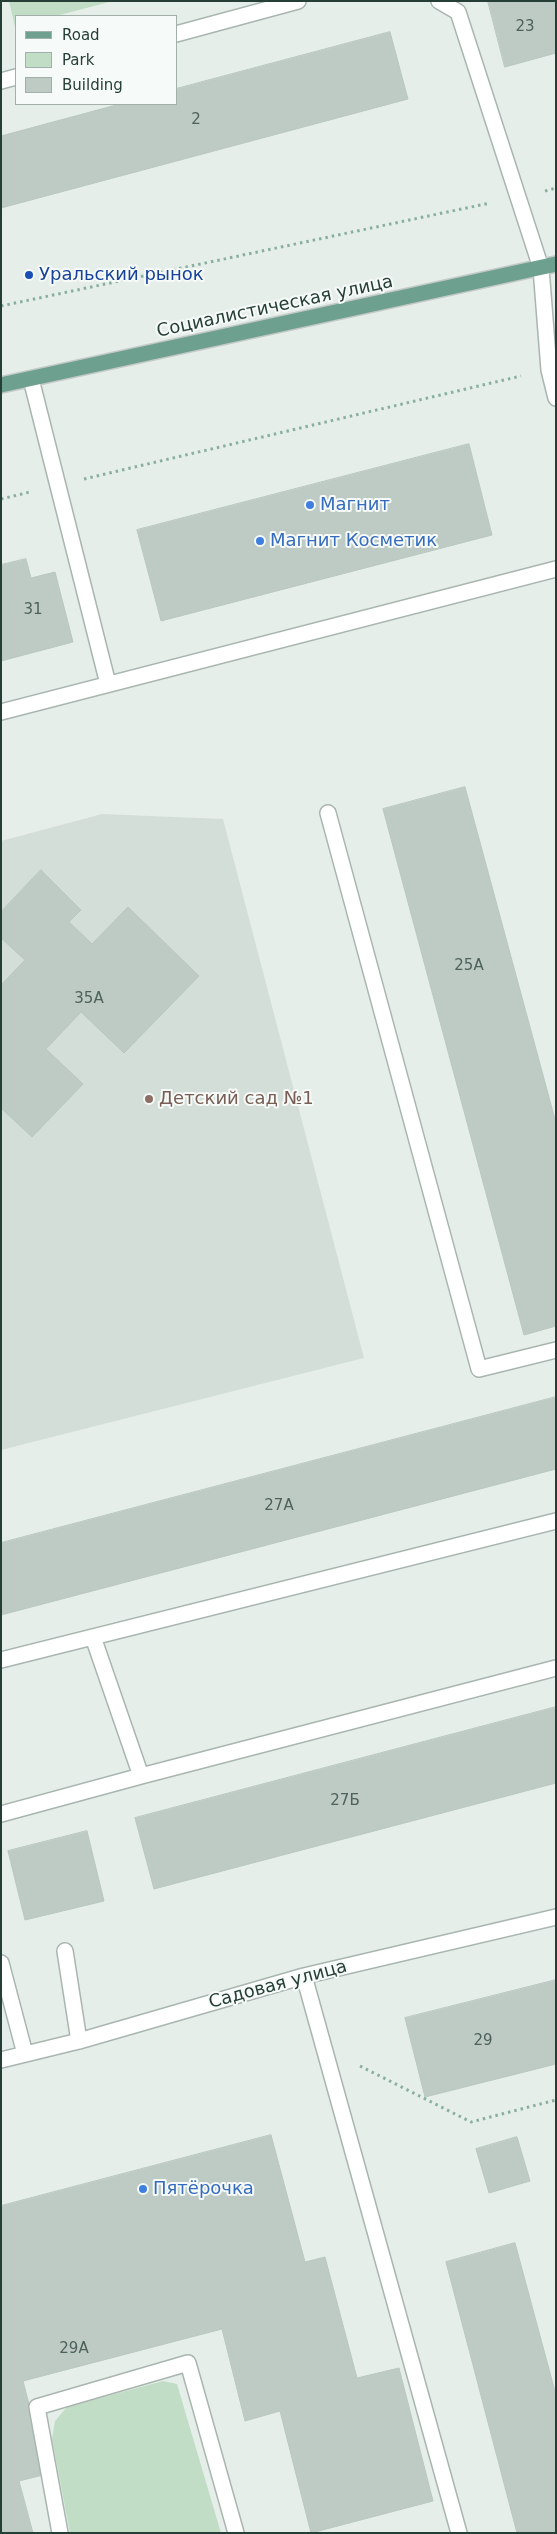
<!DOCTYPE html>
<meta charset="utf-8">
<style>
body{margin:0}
#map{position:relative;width:557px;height:2534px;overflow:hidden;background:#e6eeea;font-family:"DejaVu Sans",sans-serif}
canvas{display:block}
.frame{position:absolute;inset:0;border:2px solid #263f36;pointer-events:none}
.legend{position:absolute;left:15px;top:15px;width:162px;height:90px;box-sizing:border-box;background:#f6faf8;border:1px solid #a3afaa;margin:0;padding:6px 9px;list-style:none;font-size:15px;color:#263f36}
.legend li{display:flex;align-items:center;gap:10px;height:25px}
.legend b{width:25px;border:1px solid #a3afaa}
</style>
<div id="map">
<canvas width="557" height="2534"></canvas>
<div class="frame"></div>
<ul class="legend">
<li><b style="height:6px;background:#6ea08f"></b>Road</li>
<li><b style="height:14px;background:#c1ddc6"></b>Park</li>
<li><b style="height:14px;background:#becbc5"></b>Building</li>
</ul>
</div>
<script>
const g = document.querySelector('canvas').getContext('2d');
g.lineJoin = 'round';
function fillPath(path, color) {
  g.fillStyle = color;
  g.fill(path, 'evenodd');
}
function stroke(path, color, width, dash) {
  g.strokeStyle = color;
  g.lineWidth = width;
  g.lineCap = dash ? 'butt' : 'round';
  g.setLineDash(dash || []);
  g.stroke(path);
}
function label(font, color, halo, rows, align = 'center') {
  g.font = font + ' "DejaVu Sans",sans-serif';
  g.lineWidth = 4;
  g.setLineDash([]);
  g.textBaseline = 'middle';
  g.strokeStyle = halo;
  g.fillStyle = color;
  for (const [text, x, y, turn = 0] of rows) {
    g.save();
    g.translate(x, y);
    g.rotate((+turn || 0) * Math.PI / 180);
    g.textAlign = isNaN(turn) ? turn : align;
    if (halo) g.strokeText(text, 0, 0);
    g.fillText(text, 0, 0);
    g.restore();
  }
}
const built = new Path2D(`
 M102,814l121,5 141,539 -363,92v-609z`);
const green = new Path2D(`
 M9,1h104l-57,15h-40l-1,11z
 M163,2381l14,3 44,149h-151l-18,-94 3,-18 12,-14z`);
const building = new Path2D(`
 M488,1h68v52l-51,14z
 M390,32l18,67 -407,109v-72l119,-32h56v-15z
 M469,444l23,91 -331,86 -24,-91z
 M26,559l5,19 24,-6 18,70 -72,19v-96z
 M465,787l91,336v203l-32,9 -141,-526z
 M41,870l40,40 -12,12 23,22 36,-37 71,69 -75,77 -43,-41 -35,37 37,35 -51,53 -31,-29v-123l24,-25 -24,-22v-26z
 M556,1397v72l-555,146v-72z
 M556,1707v76l-402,106 -19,-71z
 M87,1831l17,70 -79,19 -17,-69z
 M556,1980v84l-131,33 -20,-79z
 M271,2135l34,127 20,-5 32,121 42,-10 34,133 -122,32 -31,-122 -35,10 -23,-92 -199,52 24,93 -28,7 14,52h-32v-327z
 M517,2137l13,44 -41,12 -13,-44z
 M515,2243l41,152v138h-39l-71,-271z`);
const path = new Path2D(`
 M545,191l11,-3
 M1,306l489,-103
 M84,479l437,-103
 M1,499l29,-7
 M360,2066l111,56 85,-22`);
const minor = new Path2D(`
 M439,1l19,11 83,256 8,102 7,28
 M176,34l122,-33
 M1,81l15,-4
 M31,379l77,305
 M1,712l555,-143
 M328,813l151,556 77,-19
 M93,1637l48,139 415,-108
 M1,1660l555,-139
 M1,1814l140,-38
 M65,1951l14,90
 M1,1963l24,91
 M304,1976l155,557
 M1,2060l78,-19 225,-65 252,-59
 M60,2533l-23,-126 151,-44 48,170`);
const major = new Path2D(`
 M1,385l555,-121`);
const markers = [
 [29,275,5,"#1a4fb4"],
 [310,505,5,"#3f7fe0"],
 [260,541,5,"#3f7fe0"],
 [149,1099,5,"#8d6e63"],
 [143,2189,5,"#3f7fe0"]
];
const numberNames = [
 ["23",525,27],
 ["2",196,120],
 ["31",33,610],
 ["25А",469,966],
 ["35А",89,999],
 ["27А",279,1506],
 ["27Б",345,1801],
 ["29",483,2041],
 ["29А",74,2349]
];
const transitNames = [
 ["Уральский рынок",39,275]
];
const streetNames = [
 ["Социалистическая улица",275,307,-12],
 ["Садовая улица",278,1985,-15]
];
const shopNames = [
 ["Магнит",320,505],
 ["Магнит Косметик",270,541],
 ["Пятёрочка",153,2189]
];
const educationNames = [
 ["Детский сад №1",159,1099]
];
fillPath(built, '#d4ded8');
fillPath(green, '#c1ddc6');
fillPath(building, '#becbc5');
stroke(building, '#b9c7c0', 1);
stroke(minor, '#a9b6b0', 18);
stroke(major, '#c2c9c7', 18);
stroke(path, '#89afa0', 3, [2.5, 4]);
stroke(minor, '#fff', 15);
stroke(major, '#6ea08f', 15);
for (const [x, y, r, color] of markers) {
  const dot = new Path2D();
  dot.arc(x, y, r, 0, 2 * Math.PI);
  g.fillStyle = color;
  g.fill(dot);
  stroke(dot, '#f6faf8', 2);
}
label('15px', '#4c625a', null, numberNames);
label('18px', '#164399', '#f6faf8', transitNames, 'left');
label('18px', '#263f36', '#f6faf8', streetNames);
label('18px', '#366cbe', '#f6faf8', shopNames, 'left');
label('18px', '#785e54', '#f6faf8', educationNames, 'left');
</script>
